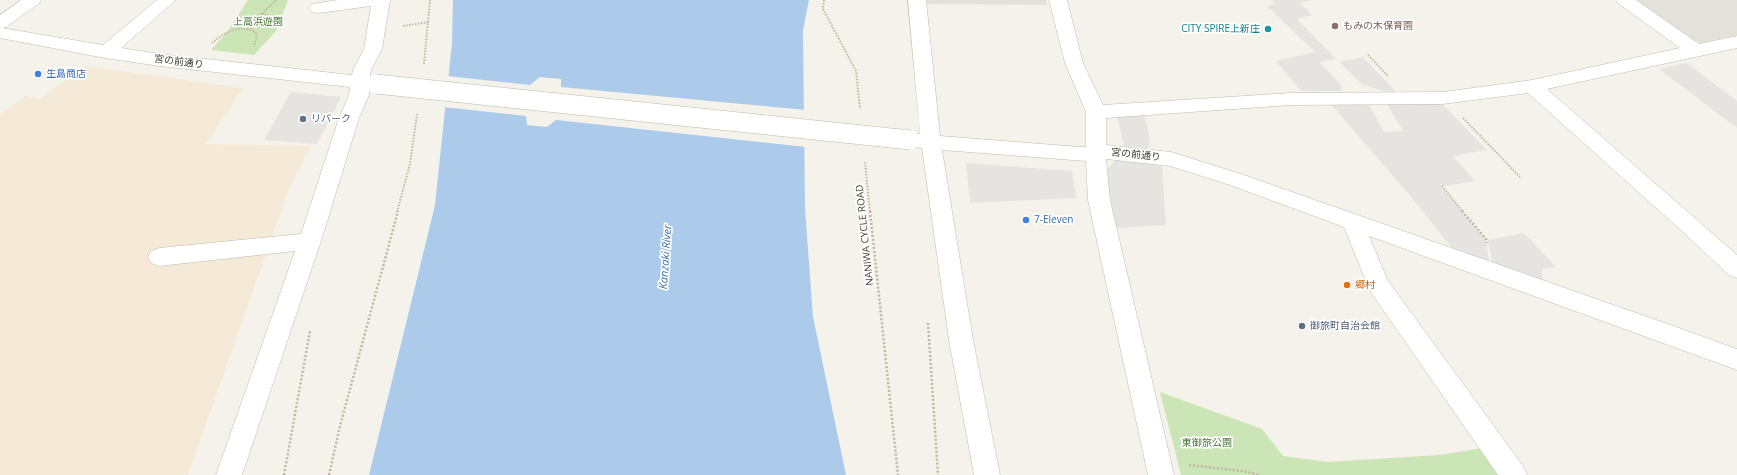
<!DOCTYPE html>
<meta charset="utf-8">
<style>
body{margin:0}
canvas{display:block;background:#f4f2ea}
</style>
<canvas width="1737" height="475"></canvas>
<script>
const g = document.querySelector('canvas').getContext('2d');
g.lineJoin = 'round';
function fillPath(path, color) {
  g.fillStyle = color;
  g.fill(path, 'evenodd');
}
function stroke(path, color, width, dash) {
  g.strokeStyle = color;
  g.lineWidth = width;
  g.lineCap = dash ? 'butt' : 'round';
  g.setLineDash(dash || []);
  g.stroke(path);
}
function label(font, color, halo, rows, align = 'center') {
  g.font = font + ' "Open Sans","Noto Sans JP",sans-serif';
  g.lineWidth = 3.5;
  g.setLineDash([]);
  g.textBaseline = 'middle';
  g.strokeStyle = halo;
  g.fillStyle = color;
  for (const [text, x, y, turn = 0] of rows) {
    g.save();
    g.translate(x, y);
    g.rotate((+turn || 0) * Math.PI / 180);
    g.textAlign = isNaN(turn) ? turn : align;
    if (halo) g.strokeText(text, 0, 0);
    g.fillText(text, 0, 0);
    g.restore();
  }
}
const commercial = new Path2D(`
 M84,66l159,22 -37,56 104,2 -20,40 -102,289h-188v-361l25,-18 15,3z`);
const industrial = new Path2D(`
 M927,0h119l1,5 -120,-1z
 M1632,0h105v35l-36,8 -22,-9z`);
const green = new Path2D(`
 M248,0h40l-12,31 -22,24 -43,-5 16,-18z
 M1160,392l102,37 21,27 45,6 111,-7 44,-7 19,27h-321z`);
const parking = new Path2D(`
 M1271,0h41l-12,3 12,12 -15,4 39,40 -17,3 23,24 -2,5h-39l-25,-30 39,-9 -48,-46 8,-2z
 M1363,57l33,35 -13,-1 -21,-7 -22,-22z
 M1686,63l51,38v27l-78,-59z
 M291,92l50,5 -24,47 -53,-4z
 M1367,101l17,31 19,-1 -18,-30 56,2 46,47 -34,6 22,25 -34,6 45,53 3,21 -36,-12 -46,-57 -78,-90z
 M1144,112l6,29 -2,8 -24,-3 -7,-31z
 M1117,159l45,7 4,59 -50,3 -7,-25 -1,-35z
 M966,163l106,8 4,27 -106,5z
 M1524,233l32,34 -14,2v12l-50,-19 -4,-22z`);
const water = new Path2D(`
 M453,0h356l-6,30 2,179 8,108 33,158h-477l66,-270 17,-162z`);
const pier = new Path2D(`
 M447,76l83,9 10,-8 21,2v8l245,23v37l-250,-27 -9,7 -20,-2 -1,-9 -82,-9z`);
const pathFar1 = new Path2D(`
 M824,0l-1,9 33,62 4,38
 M262,14l6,1 -2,3 -9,3 -2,-2 1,-3z
 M262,14l14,-14
 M403,26l26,-4
 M251,29l8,-8
 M212,43c12,-11 31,-21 45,-9l-3,13
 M1368,55l20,21
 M424,64l6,-64
 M1463,118l57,59
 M865,162l5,50
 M1442,186l21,26
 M397,212l13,-48 7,-50`);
const path = new Path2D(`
 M870,211l28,264
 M1462,211l24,28 1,4
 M928,323l10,152
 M1189,465l53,6 18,4
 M284,475l26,-144
 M329,475l11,-49 58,-215`);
const minor = new Path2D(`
 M21,0h20l-3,4 -32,23 -4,1 101,17 54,-45h19l-55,48 39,6 192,21 1,-5 11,-21 7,-43 -53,7 -6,-1 -3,-4 3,-4 26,-4h52l-8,49 -11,21 -1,7 12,3 2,4 -2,4 -13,1v6l-10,23 -38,123 -79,234h-26l79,-224 -136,15 -8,-3 -3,-6 3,-6 8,-3 142,-14 38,-116 10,-23 1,-8 -190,-21 -55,-8 -105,-20v-23z
 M908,0h18l14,136 140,11h6v-35l-21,-49 -16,-63h18l16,63 20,42 188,-12 152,-1 89,-12 148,-32 -61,-44 -3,-4h20l63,44 38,-8v12l-190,41 190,166v23l-8,-3 -46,-43 -155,-139 -85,11 -152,1 -185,13v27l65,7 73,23 435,153 58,21v21l-368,-134 19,45 135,185 4,9h-29l-128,-184 -26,-64 -114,-42 -60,-19 -64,-7 4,41 64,275h-26l-60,-275 -2,-39 -144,-11 31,190 27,135h-26l-25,-135 -27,-192 -19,-3 -3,-5 3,-5 7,-2 10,1z`);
const minorBridge = new Path2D(`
 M376,84l534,56`);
const markers = [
 [1335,26,4,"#8d6e63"],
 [1268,29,4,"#0f9aa8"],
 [38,74,4,"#3f7fe0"],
 [303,119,4,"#5c6f8a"],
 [1026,220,4,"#3f7fe0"],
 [1347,285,4,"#e8710a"],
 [1302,326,4,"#5c6f8a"]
];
const parkNames = [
 ["上高浜遊園",258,22],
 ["東御旅公園",1207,443]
];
const educationNames = [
 ["もみの木保育園",1343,26]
];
const cultureNames = [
 ["CITY SPIRE上新庄",1260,29]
];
const streetNames = [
 ["宮の前通り",179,62,7],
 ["宮の前通り",1136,155,6],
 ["NANIWA CYCLE ROAD",865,235,-96]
];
const shopNames = [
 ["生島商店",46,74],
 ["7-Eleven",1034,220]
];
const serviceNames = [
 ["リパーク",311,119],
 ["御旅町自治会館",1310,326]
];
const foodNames = [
 ["郷村",1355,285]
];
const waterNames = [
 ["Kanzaki River",666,257,-86]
];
fillPath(commercial, '#f4ead7');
fillPath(industrial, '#e4e1db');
fillPath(green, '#cce5b6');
fillPath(parking, '#e6e4e1');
fillPath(water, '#accbeb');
fillPath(pier, '#f4f2ea');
stroke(minor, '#bfbaad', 1);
stroke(pathFar1, '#bfb7a0', 2, [1.5, 1.5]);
stroke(path, '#bfb7a0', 2.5, [2, 2]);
fillPath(minor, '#fff');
stroke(minorBridge, '#bfbaad', 20, []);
stroke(minorBridge, '#fff', 19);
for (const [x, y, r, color] of markers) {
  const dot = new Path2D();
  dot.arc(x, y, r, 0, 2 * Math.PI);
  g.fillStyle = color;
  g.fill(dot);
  stroke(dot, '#fff', 1.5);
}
label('10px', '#447530', '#fff', parkNames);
label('10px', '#785e54', '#fff', educationNames, 'left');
label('10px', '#0d838f', '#fff', cultureNames, 'right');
label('10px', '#474339', '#fff', streetNames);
label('10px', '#366cbe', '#fff', shopNames, 'left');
label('10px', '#4e5e75', '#fff', serviceNames, 'left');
label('10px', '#c56008', '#fff', foodNames, 'left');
label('italic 11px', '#3971ac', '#fff', waterNames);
</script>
